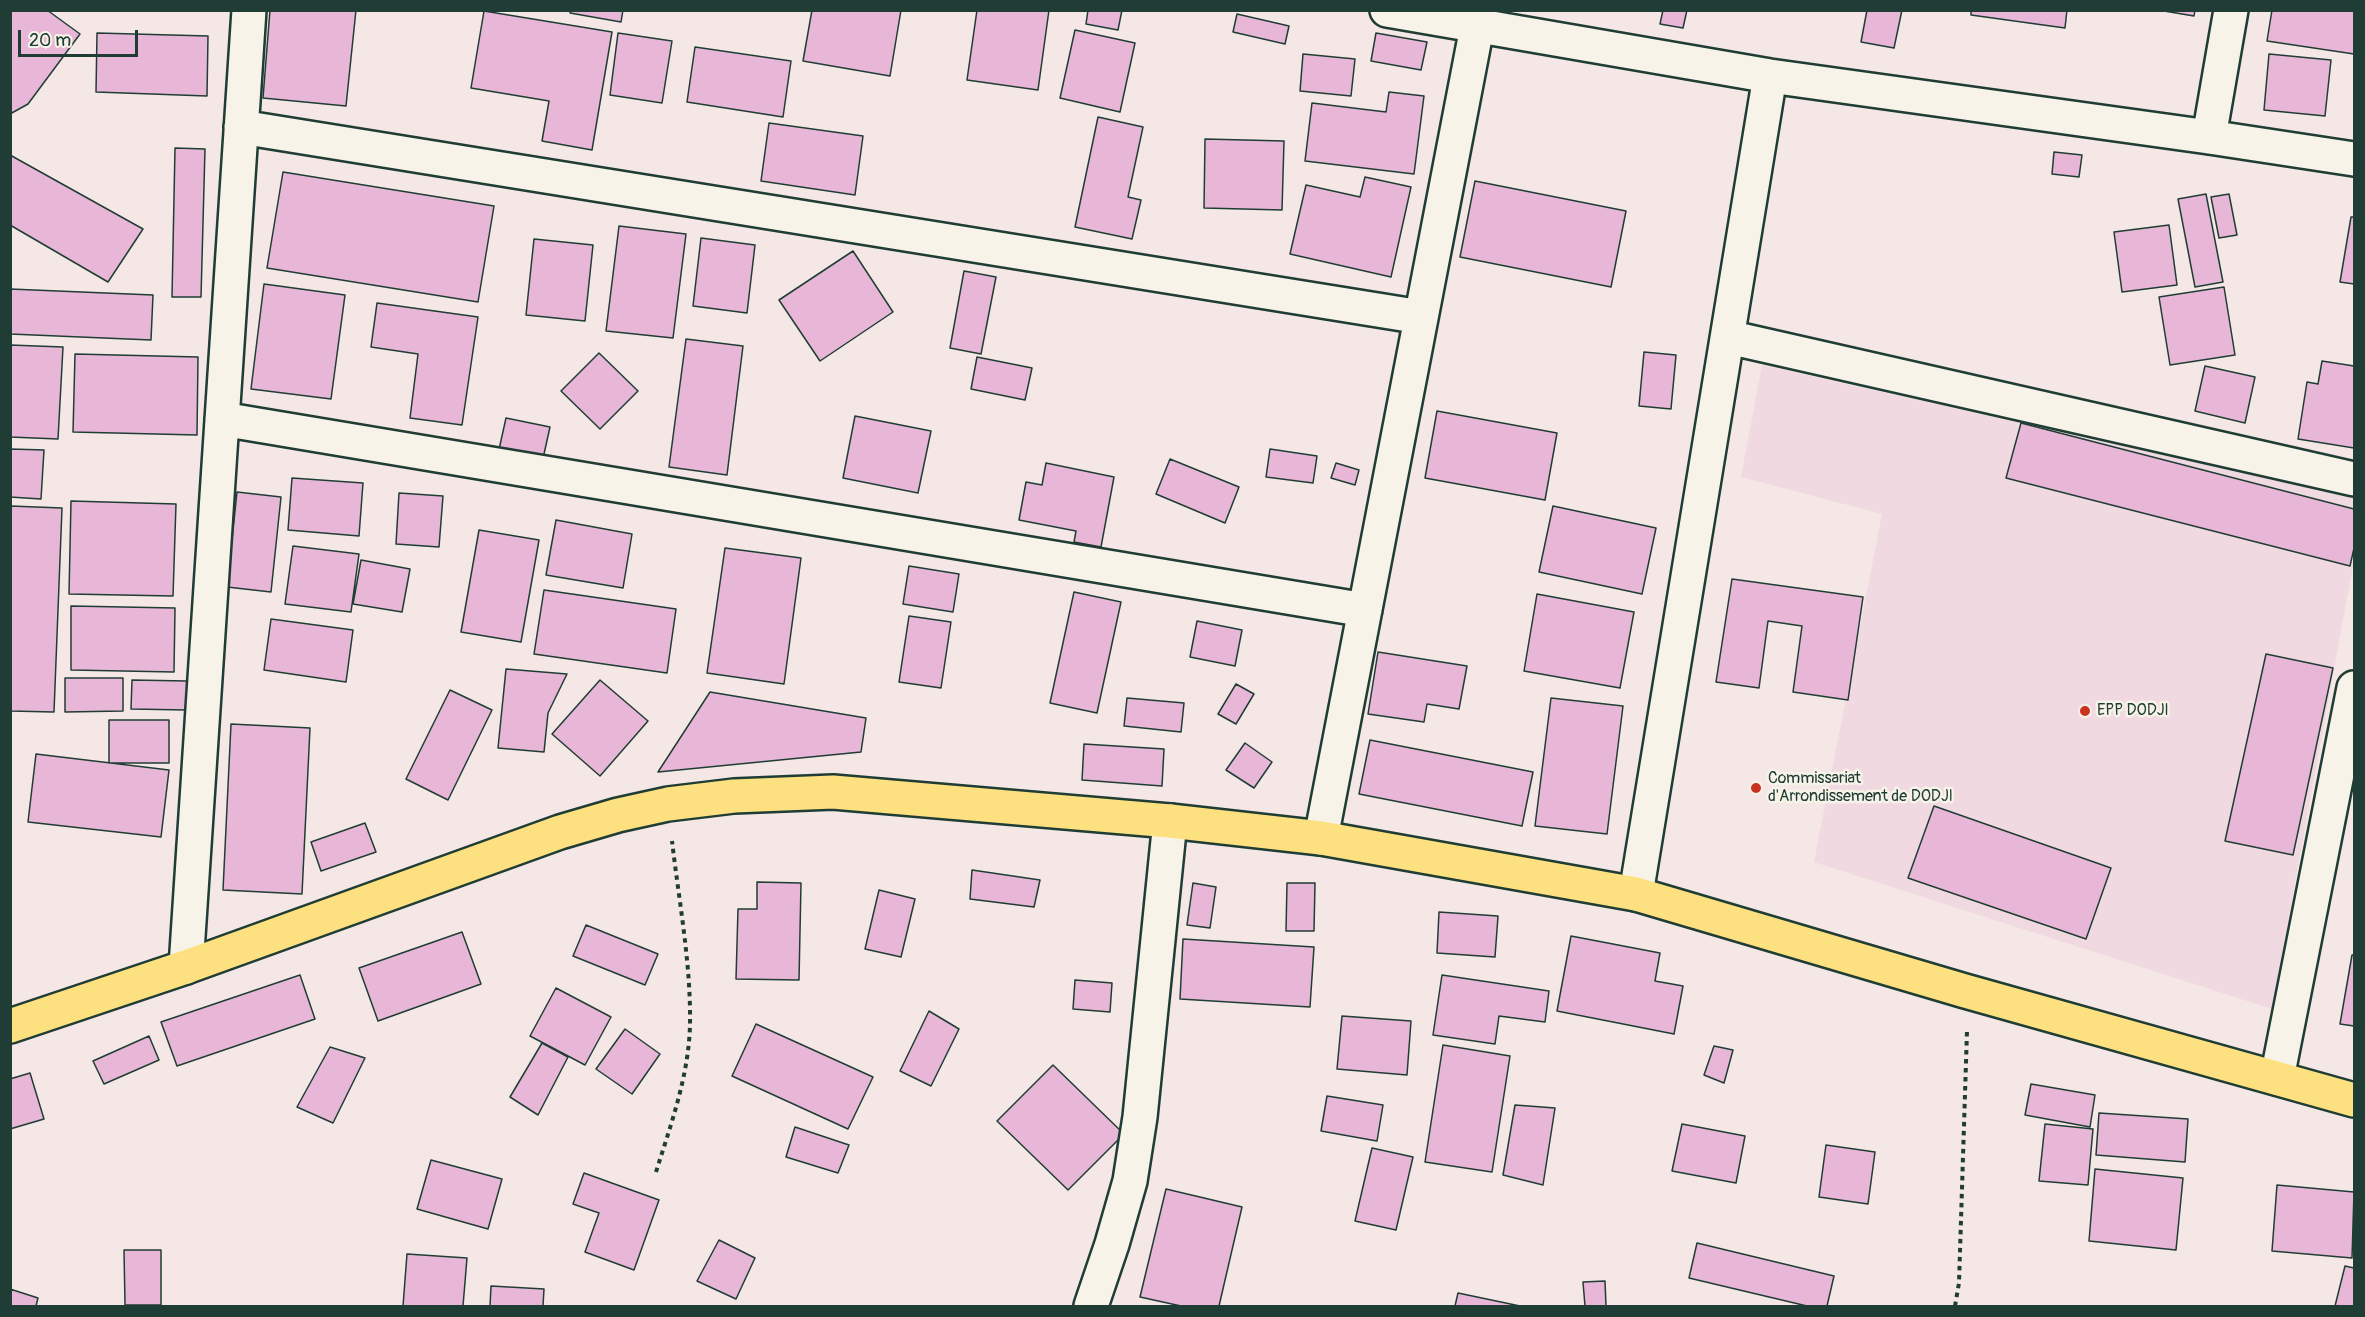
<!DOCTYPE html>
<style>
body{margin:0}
#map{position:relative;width:2365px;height:1317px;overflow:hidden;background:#f4e7e5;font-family:Pangolin,sans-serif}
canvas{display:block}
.frame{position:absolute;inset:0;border:12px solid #1f3d34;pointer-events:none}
.scale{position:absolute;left:18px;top:30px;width:120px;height:27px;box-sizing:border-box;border:3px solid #1f3d34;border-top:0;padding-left:8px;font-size:18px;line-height:21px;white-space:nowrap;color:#1f3d34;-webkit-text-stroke:4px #f7f3e8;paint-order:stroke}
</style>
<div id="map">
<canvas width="2365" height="1317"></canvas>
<div class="frame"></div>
<div class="scale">20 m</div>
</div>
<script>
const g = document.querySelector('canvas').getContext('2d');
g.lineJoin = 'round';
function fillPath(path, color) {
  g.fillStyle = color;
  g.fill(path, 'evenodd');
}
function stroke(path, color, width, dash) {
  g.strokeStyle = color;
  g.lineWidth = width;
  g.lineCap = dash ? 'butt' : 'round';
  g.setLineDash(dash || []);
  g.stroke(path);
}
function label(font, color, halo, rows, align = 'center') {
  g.font = font + ' Pangolin,sans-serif';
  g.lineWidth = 5;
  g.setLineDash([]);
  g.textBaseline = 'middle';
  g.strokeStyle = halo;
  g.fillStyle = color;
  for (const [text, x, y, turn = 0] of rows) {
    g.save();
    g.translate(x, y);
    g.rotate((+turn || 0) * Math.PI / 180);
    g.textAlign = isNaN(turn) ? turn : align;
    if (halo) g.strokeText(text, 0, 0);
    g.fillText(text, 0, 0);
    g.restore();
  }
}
const built = new Path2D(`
 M1762,365l592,133v62l-82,449 -458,-147 68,-348 -141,-37z`);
const building = new Path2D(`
 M10,10h37l33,24 -52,70 -18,10z
 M270,10h86l-10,96 -83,-8z
 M571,10h52l-2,12 -51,-9z
 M812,10h89l-11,66 -87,-15z
 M977,10h72l-11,80 -71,-10z
 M1088,10h34l-4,20 -32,-6z
 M1663,10h24l-4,18 -23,-4z
 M1867,10h35l-8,38 -33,-6z
 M1971,10h96l-2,18 -94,-13z
 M2158,10h37l-1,6z
 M2272,10h82v44l-87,-13z
 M484,11l128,21 -20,118 -50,-9 7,-40 -78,-13z
 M1237,14l52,12 -4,18 -52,-12z
 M1075,30l60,13 -15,69 -60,-14z
 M97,33l111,3 -1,60 -111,-4z
 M618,33l54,8 -10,62 -52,-8z
 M1376,33l51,9 -6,28 -50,-9z
 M695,47l96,14 -8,56 -96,-15z
 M1303,54l52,5 -4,37 -51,-5z
 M2269,54l62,6 -6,56 -61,-6z
 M1389,92l35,4 -10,78 -109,-13 7,-58 74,9z
 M1098,117l45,10 -15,70 13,3 -9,39 -57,-12z
 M769,123l94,13 -8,59 -94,-14z
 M1205,139l79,2 -2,69 -78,-2z
 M175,148l30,1 -4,148h-29z
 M2054,152l28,3 -3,22 -27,-3z
 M10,155l133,74 -35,53 -98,-57z
 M283,172l211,34 -16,96 -211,-34z
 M1365,177l46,10 -20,90 -101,-23 16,-69 54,12z
 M1475,181l151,30 -15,76 -151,-30z
 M2206,194l17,88 -28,5 -17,-88z
 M2229,194l8,41 -18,3 -8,-41z
 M2351,217h3v67l-14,-2z
 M2169,225l8,60 -55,7 -8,-60z
 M619,226l67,8 -13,104 -67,-7z
 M701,238l54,7 -8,68 -54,-7z
 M534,239l59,6 -8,76 -59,-6z
 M853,251l40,61 -73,49 -41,-61z
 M964,271l32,6 -15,77 -31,-6z
 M264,284l81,11 -14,104 -80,-10z
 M2224,287l11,68 -65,10 -11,-68z
 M10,289l143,6 -2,45 -141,-6z
 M377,303l101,14 -16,108 -52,-7 8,-64 -47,-7z
 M686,339l57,7 -16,129 -58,-8z
 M10,345l53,2 -5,92 -48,-2z
 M1644,352l32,3 -5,54 -32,-3z
 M599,353l39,38 -38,38 -39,-38z
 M75,354l123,3 -1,78 -124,-3z
 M977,357l55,11 -7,32 -54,-11z
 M2322,361l32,5v82l-56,-9 9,-57 11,2z
 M2205,366l50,11 -10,46 -50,-12z
 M1437,411l120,22 -12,67 -120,-22z
 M855,416l76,15 -13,62 -75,-15z
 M506,418l44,9 -10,45 -44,-9z
 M2021,423l333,86v39l-4,18 -344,-88z
 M10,449l34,1 -3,49 -31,-2z
 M1270,449l47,7 -4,27 -47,-6z
 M1170,459l69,28 -14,36 -69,-29z
 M1046,463l68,14 -13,70 -27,-5 2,-11 -57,-11 7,-38 16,3z
 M1336,463l23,7 -4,15 -24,-7z
 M292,478l71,5 -4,53 -71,-6z
 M237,492l44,5 -10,95 -44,-5z
 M399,493l44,3 -4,51 -43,-3z
 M71,501l105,3 -3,92 -104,-2z
 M10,506l52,2 -8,204 -44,-1z
 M1553,506l103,22 -14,66 -103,-22z
 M556,520l76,14 -9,54 -77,-13z
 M479,530l60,10 -18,102 -60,-10z
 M293,546l66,8 -8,58 -66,-8z
 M725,548l76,10 -17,126 -77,-11z
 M361,560l49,9 -8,43 -49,-8z
 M909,566l50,8 -6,38 -50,-8z
 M1732,579l131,18 -15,103 -55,-8 9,-66 -34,-5 -9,67 -43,-6z
 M544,590l132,19 -9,64 -133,-19z
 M1074,592l47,10 -24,111 -47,-10z
 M1537,594l97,18 -14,76 -96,-17z
 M71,606l104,2 -1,64 -103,-2z
 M909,616l42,6 -10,66 -42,-6z
 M271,619l82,11 -7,52 -82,-12z
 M1197,621l45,9 -7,36 -45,-9z
 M1378,652l89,14 -8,43 -32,-5 -3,18 -56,-8z
 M2266,654l67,14 -40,187 -68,-14z
 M506,669l61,5 -19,39 -4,39 -46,-4z
 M65,678h58v33l-58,1z
 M132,680l55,1v29l-56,-1z
 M600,680l48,41 -48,55 -48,-42z
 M1236,684l18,10 -18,30 -18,-10z
 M450,690l42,20 -44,90 -42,-21z
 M710,692l156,26 -5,34 -203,20z
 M1127,698l57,5 -3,29 -57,-6z
 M1551,698l72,8 -16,128 -72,-8z
 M109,720h60v43h-60z
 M231,724l79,4 -8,166 -79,-4z
 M1370,740l163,32 -11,54 -163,-32z
 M1245,743l27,19 -18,26 -28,-18z
 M1084,744l80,5 -2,37 -80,-6z
 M36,754l133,16 -8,67 -133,-15z
 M1934,806l177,62 -25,71 -178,-61z
 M365,823l11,29 -55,19 -10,-29z
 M972,870l68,10 -6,27 -64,-8z
 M757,882l44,1 -2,97 -63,-1 2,-70h19z
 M1193,883l23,4 -6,41 -23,-3z
 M1287,883h28l-1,48h-28z
 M879,890l36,9 -14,58 -36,-8z
 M1439,912l59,4 -3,41 -58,-4z
 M586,925l72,29 -13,31 -72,-29z
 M462,932l19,52 -103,37 -19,-53z
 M1571,936l89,17 -5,28 28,5 -9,48 -117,-23z
 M1183,939l131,8 -4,60 -130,-8z
 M2352,955h2v71l-14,-2z
 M300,975l15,44 -138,47 -16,-44z
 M1442,975l107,16 -4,31 -46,-6 -4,28 -62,-9z
 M1075,980l37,3 -2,29 -37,-3z
 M556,988l55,29 -26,48 -55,-29z
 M929,1011l30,18 -28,57 -31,-15z
 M1342,1016l69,5 -4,54 -70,-6z
 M756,1024l117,53 -25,52 -116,-53z
 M625,1029l35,25 -28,40 -36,-25z
 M149,1036l10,24 -55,24 -11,-23z
 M542,1043l26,14 -30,58 -28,-18z
 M1443,1045l67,11 -18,116 -67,-10z
 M1714,1046l19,4 -9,33 -20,-8z
 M330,1047l35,11 -32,65 -36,-16z
 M1053,1065l71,69 -56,56 -71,-69z
 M30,1073l14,46 -34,10v-50z
 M2031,1084l64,11 -5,32 -65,-12z
 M1327,1096l56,9 -6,36 -56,-10z
 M1515,1105l40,3 -12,77 -40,-10z
 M2099,1113l89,6 -3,43 -89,-7z
 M1682,1124l63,12 -9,47 -64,-12z
 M2045,1124l48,5 -5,56 -49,-4z
 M795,1127l54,18 -11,28 -52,-16z
 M1826,1145l49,7 -7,52 -49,-7z
 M1372,1148l41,9 -17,73 -41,-9z
 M431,1160l71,19 -14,50 -71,-20z
 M2095,1169l88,9 -7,72 -87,-9z
 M584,1173l75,27 -25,70 -49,-18 14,-39 -26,-9z
 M2277,1185l77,7 -2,66 -80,-7z
 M1166,1189l76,18 -23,99h-38l-41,-9z
 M719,1240l36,18 -19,41 -39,-18z
 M1697,1243l137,33 -7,30h-20l-118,-28z
 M124,1250h37v55h-36z
 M407,1254l60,4 -4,48h-60z
 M2345,1266l9,2v38h-19z
 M1605,1281l1,25h-21l-2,-24z
 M491,1286l53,3 -1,17h-53z
 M10,1289l28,9 -2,8h-26z
 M1458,1293l62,13h-65z`);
const path = new Path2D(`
 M656,1172c15,-48 33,-97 34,-148 1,-60 -11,-123 -18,-183
 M1955,1306l4,-23 8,-252`);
const minor = new Path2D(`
 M1387,10l383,66 439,61 145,22
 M241,127l1180,190
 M2209,137l22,-127
 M1728,337l626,142
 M222,419l1143,191
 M1321,838l156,-811
 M1636,894l134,-818
 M186,967l63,-957
 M2277,1078l77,-390
 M1091,1306l21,-62 18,-63 10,-64 30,-296`);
const major = new Path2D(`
 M10,1026l176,-59 374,-135 58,-17 50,-11 66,-8 99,-4 337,29 151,17 315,56 329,97 389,109`);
const markers = [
 [2085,711,6,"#c8321e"],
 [1756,788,6,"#c8321e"]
];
const poiNames = [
 ["EPP DODJI",2097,711],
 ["Commissariat",1768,779],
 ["d'Arrondissement de DODJI",1768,797]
];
fillPath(built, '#f0d9e1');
fillPath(building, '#e8b7d7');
stroke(building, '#1f3d34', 1.5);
stroke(minor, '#1f3d34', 38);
stroke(major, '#1f3d34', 38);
stroke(path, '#1f3d34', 4, [4.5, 4.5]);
stroke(minor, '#f7f3e8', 33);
stroke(major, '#fde080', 33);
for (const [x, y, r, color] of markers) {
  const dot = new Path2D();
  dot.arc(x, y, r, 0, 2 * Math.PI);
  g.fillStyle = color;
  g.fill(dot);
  stroke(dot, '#f7f3e8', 2);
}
label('16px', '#1f3d34', '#f7f3e8', poiNames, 'left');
</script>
